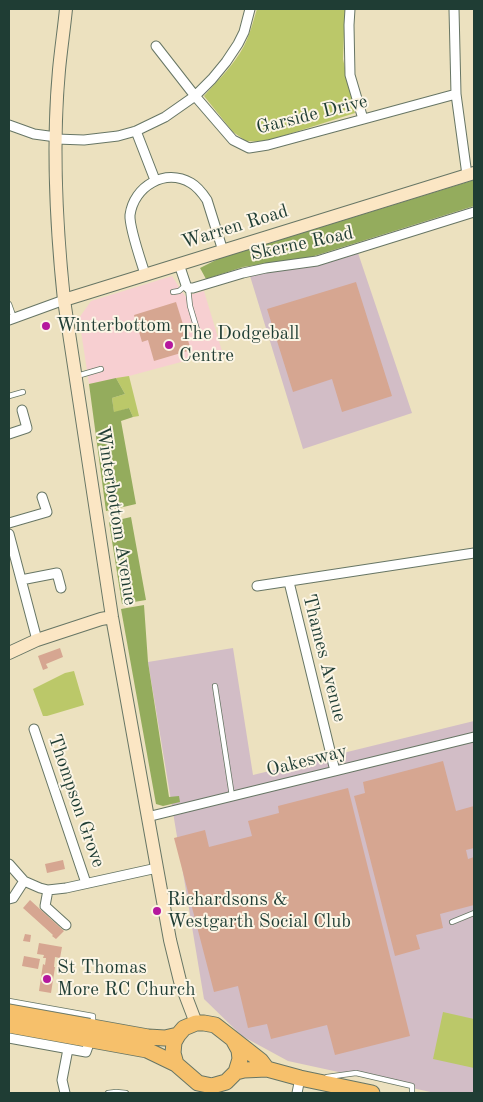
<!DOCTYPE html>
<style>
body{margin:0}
#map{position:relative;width:483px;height:1102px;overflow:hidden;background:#ece1bf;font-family:"Old Standard TT",serif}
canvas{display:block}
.frame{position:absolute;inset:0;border:10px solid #1f3d34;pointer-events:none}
</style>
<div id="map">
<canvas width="483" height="1102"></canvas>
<div class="frame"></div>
</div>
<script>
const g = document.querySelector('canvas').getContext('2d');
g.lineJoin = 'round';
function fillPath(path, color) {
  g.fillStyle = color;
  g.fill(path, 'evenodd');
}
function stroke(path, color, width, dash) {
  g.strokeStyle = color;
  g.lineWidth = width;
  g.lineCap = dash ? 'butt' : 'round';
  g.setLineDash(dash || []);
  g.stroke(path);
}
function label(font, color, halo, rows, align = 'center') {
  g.font = font + ' "Old Standard TT",serif';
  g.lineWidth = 4;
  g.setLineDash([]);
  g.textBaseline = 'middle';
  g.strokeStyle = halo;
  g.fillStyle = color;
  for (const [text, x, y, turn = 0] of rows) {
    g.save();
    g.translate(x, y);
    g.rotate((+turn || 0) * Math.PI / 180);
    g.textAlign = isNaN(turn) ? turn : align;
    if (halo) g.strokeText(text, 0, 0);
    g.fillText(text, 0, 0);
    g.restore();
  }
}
const built = new Path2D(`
 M172,276l13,20 19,-5 18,60 -93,25 -40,8 -10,-66 12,-17z`);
const industrial = new Path2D(`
 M358,253l54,160 -109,36 -53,-173z
 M233,648l20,127 221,-54v372h-39l-147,-32 -46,-25 -38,-37 -56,-337z`);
const green = new Path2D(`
 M257,9h88l-2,50 12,54 -91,29 -18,-1 -13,-9 -29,-36c14,-16 30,-31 40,-50 6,-12 9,-24 13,-37z
 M129,376l10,40 -6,1 -4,-9 -15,5 -2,-15 13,-4 -9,-16z
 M74,671l10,34 -37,11h-4l-10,-27 32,-16z
 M443,1012l31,7v49l-41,-9z`);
const forest = new Path2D(`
 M474,180v26l-163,51 -68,10 -37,12 -6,-11 18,-9z
 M116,378l9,16 -13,4 2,14 15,-4 4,9 -12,4 15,83 -30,7 -17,-127z
 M131,517l15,83 -24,4 -13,-82z
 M144,605l4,57 21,135 10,-1 1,6 -17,4 -7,-2 -35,-195z`);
const building = new Path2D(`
 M356,282l36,114 -50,16 -10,-33 -39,13 -26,-83z
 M176,302l15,48 -37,11 -6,-21 -6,2 -8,-27z
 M60,648l3,9 -17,7 2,4 -5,2 -5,-14z
 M443,761l13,50 18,-5v42l-8,2 2,9 6,-2v48l-34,9 3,14 -27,7 4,14 -25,7 -41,-160 11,-3 -2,-11z
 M348,788l62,248 -75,19 -8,-30 -56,14 -4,-15 -19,4 -10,-42 -24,6 -40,-154 31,-8 4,17 43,-11 -4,-15 31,-8 -1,-7z
 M63,860l2,9 -18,4 -2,-9z
 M30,900l34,31 -8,8 -4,-3 1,-1 -30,-27z
 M25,934l6,1 -1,7 -7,-1z
 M39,943l23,4 -2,11 -5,-1 -1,10h1l-4,26 -12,-2 4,-27 2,1 1,-7h-3l1,-3 -7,-1z
 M24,956l16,3 -2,10 -16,-3z`);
const lane = new Path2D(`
 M188,288l2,18 8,27
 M173,292l6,-1 7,-6
 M9,304l5,14
 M77,376l24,-7
 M9,396l14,-4
 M215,686l17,110
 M452,922l22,-9
 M9,1001l84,15v9
 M327,1077l29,-4 56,13v7
 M108,1093l8,-1 10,1`);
const street = new Path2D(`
 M350,9l-1,16 1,50 13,44
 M454,9l2,85 11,81
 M156,46l39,50 38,44 16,8 19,-3 188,-51
 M9,125l25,9 22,3
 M136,131l19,49
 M56,139l28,1 34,-4 18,-5 29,-14 30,-21 17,-17 14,-17 12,-18 6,-12 6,-23
 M179,264l7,21 2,3h5l50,-15 23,-5 51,-7 157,-49
 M145,274c-4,-13 -16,-47 -15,-59 4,-29 35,-47 61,-32 7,4 12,11 16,17l16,51
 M9,320l55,-20
 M9,434l18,-6 -5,-18
 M9,523l38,-11 -5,-15
 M9,534l28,106
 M21,580l36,-7 4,15
 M289,582l46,189
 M257,586l217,-33
 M34,729l52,154
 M147,817l327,-80
 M9,864l15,17 16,7 8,2 18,-2 91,-20
 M48,890l-3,16 21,19
 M9,899l4,-1 11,-17
 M9,1038l77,14 5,-14
 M65,1093l-3,-13 6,-31
 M297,1093l3,-15`);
const secondary = new Path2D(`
 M66,9c-2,20 -5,40 -7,61 -7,76 -3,154 5,230l48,317 45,251 13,72 10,41 16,42
 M64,300l410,-127
 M9,653l28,-13 64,-21 11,-2`);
const highway = new Path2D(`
 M9,1012l139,25 17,1 13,-3
 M9,1025l138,25 29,14
 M234,1041l5,9 1,9 -4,13 -10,10 -14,4 -14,-3 -22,-19 -3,-11 1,-11 4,-7 6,-7 12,-5h8l11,2 46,36 6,8
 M236,1072l8,-2 23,-1 33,9 72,15`);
const markers = [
 [46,326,5,"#b5179e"],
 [169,345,5,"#b5179e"],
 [157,911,5,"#b5179e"],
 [47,979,5,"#b5179e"]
];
const streetNames = [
 ["Garside Drive",312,115,-14],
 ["Warren Road",235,227,-17],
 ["Skerne Road",302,244,-12],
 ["Winterbottom Avenue",116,516,81],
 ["Thames Avenue",324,658,76],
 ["Oakesway",307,761,-14],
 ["Thompson Grove",76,801,71]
];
const poiNames = [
 ["Winterbottom",56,326],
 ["The Dodgeball",179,334],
 ["Centre",179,356],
 ["Richardsons &",167,900],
 ["Westgarth Social Club",167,922],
 ["St Thomas",57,968],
 ["More RC Church",57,990]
];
fillPath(built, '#f7cfd1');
fillPath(industrial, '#d2bdc6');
fillPath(green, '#bbc869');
fillPath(forest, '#94ac5d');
fillPath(building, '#d6a691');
stroke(lane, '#677665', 6);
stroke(street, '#677665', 11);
stroke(secondary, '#677665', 14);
stroke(highway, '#677665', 17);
stroke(lane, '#fff', 4.5);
stroke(street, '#fff', 9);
stroke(secondary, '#fbe6c4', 12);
stroke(highway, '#f6c06b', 15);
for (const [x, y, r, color] of markers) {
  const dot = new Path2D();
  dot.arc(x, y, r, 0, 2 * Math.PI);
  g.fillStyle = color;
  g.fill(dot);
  stroke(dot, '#fcf5e5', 2);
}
label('19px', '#1f3d34', '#fcf5e5', streetNames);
label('19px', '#1f3d34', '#fcf5e5', poiNames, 'left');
</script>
